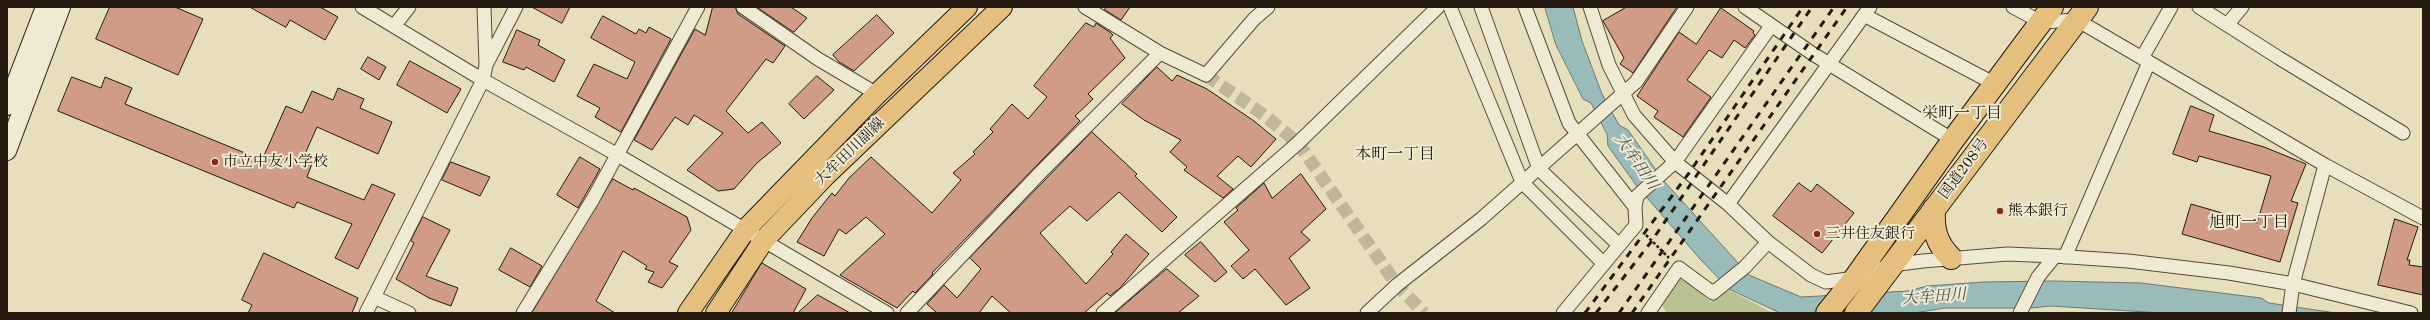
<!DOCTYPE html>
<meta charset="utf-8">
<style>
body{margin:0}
#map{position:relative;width:2430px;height:320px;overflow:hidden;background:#e7debc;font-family:"Old Standard TT",serif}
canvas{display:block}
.frame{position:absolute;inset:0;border:8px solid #241a10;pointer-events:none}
</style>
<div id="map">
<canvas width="2430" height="320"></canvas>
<div class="frame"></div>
</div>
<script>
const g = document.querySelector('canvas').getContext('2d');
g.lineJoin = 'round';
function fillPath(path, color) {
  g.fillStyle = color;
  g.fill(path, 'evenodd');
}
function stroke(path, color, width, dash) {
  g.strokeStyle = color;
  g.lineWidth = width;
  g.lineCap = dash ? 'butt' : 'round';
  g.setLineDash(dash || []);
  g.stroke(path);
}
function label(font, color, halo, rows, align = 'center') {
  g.font = font + ' "Old Standard TT","Noto Serif JP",serif';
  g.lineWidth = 4;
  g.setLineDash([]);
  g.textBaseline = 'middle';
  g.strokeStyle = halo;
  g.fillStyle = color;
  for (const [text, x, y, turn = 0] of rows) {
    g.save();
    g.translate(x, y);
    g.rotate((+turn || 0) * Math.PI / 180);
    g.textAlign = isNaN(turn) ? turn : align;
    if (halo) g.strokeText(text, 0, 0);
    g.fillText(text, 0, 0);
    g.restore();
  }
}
const green = new Path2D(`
 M1680,279l11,5 20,18 18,-12 44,23h-106l-5,-8z`);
const water = new Path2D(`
 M1545,7h28l9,34 20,53 17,31 9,5 35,50 86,95 52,22 107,-6 19,-5 56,-4 70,-1 88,2 120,15 8,5 67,10h-174l-111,-7 -20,2h-86l-31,5h-134l-51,-24 -29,-30 -64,-74 -28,-39 -1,-12 -16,-31 -8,-4 -27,-54z`);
const building = new Path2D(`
 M110,7h65l28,12 -25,56 -82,-36z
 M250,7h70l18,10 -13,23 -35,-20 -4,7z
 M532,7h38l-8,16z
 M713,7h22l3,7 47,32 -12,17 -7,-4 -40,52 22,22 14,-11 19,21 -24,20 -23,26 -16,2 -31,-21 36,-37 -29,-18 -6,10 -13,-8 -23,33 -18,-10 61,-111 10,6z
 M757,7h34l16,11 -13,14z
 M1106,7h24l-9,13 -16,-10z
 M1627,7h50l-44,66 -13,-9 4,-6 -21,-37z
 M1721,8l33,23 -1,2 2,2 -10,13 -11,-8 -12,18 -13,-8 -22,30 24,17 -28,40 -29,-20 4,-6 -21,-15 42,-64 17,12z
 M877,15l17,18 -40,38 -15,-9 -6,-7z
 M603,16l33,18 3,-5 7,4 3,-6 22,12 -50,93 -26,-15 5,-9 -23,-12 17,-32 33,15 8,-17 -44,-24z
 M1086,23l8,4 2,-4 15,10 2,2 -3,3 15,20 -37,36 5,5 -18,17 5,5 -148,152 1,1 -18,19 -2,-2 -16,17 -57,-33 45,-41 -19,-17 -20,17 -7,-5 -15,27 -27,-14 15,-24 20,-25 3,3 14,-18 22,-21 61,56 29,-33 -8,-7 22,-19 -2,-2 20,-20 -3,-3 22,-25 16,15 19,-22 -13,-11z
 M517,30l23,10 -2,5 27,15 -11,22 -28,-15 -2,3 -21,-8z
 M368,57l18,10 -7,13 -18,-11z
 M410,61l51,28 -14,24 -50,-28z
 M1157,67l15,14 5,-6 30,14 47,32 22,18 -25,28 -13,-11 -21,20 16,13 -10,9 -39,-28 3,-3 -17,-15 11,-12 -37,-20 -22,-16z
 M817,76l17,14 -30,29 -15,-15z
 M72,77l29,11 4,-11 27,11 -7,16 137,56 24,-54 16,7 10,-22 21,9 5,-12 26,11 -4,9 32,14 -14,32 -61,-27 -13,29 9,5 -6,16 57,23 8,-16 23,10 -37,75 -23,-11 17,-34 -55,-22 -3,6 -236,-97z
 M2191,106l23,9 -5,16 55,16 42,17 -15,37 7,2 -18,59 -98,-28 9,-30 66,19 14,-47 -72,-20 -2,6 -24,-8z
 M1092,132l45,42 -2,2 42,41 -15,15 -43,-40 -32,29 -17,-15 -30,27 46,51 27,-30 -2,-2 15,-18 23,20 -29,34 -10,8 -3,-3 -23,20h-73l-19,-17 -13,17h-42l-10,-9 17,-19 13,13 24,-29 -11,-11z
 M580,157l20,12 -22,39 -21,-13z
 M451,162l39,15 -10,19 -38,-16z
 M1301,174l25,35 -25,23 9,8 -21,18 21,30 -24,17 -31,-36 -12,10 -12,-13 18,-16 -25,-28 14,-12 -2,-2 28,-25 8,15z
 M613,179l20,11 1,-2 53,29 4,13 -22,32 9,4 -16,22 -14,-6 6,-10 -9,-3 2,-3 -24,-15 -27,50 19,12h-83z
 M1799,183l12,9 6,-8 37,29 -32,40 -49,-37z
 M423,217l27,13 -24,46 32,12 -7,18 -22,-8 -33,-19 18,-36 -3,-2z
 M2395,219l23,8 -11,33h3l-1,5 14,2v28l-45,-10z
 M1201,242l26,30 -12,10 -30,-27z
 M511,248l31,18 -12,21 -31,-17z
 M264,253l94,45 -6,15h-104l4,-8 -10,-5z
 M762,263l44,26 -13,24h-61z
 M1167,269l32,27 -21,17h-63z
 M818,295l7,4 25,14h-52z`);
const streetTunnel = new Path2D(`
 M1206,75l58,40 34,28 99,142 27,28`);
const path = new Path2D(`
 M1646,235l23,23`);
const street = new Path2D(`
 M362,7l121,73 133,74 271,159
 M743,7l75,52 59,35
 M1085,7l75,46 46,22 48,-56 14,-12
 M1450,7l72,175 82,82
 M1481,7l58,162 80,76
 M1525,7l44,116 66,84 1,18 -73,88
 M1590,7l19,58 25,50 41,47 53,42 40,38 43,33 15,7 29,-4 36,-13 32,-4 84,-7 48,2 73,5 101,12 64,11 118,29
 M1745,7l68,47 140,86
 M2013,7l28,15 36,-2 248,145 -32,119 -4,29
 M2199,7l80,51 124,75
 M1864,15l131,69
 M2227,25l15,-18
 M394,26l15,-19
 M2142,58l29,-51
 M487,63l29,-56
 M2325,165l98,53
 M1728,204l142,-197
 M1635,207l2,-11 38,-34 96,-136
 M2065,257l84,-195
 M374,297l35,16
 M366,313l117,-233 3,-15 -2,-58
 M523,313l70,-114 105,-192
 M907,313l132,-139 121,-121
 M1103,313l195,-170 140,-136
 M1367,313l30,-28 84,-66 155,-137 51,-75
 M1648,313l31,-45 34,25 32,-26 23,-25
 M2020,313l18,-36 17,-21`);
const secondary = new Path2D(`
 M7,106l38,-99
 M7,151l54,-144`);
const primary = new Path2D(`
 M688,313l58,-84 131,-135 90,-87
 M716,313l48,-73 62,-65 176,-168`);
const highway = new Path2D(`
 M1934,209c-1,21 2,34 17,49
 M1827,313l28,-35 98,-138 99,-133
 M1856,313l231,-306`);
const rail = new Path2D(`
 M1585,313l104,-140 114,-166
 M1596,313l55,-71 161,-235
 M1619,313l215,-306
 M1632,313l215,-306`);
const markers = [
 [215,162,4,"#8f2418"],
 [2000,211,4,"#8f2418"],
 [1817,234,4,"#8f2418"]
];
const streetNames = [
 ["大牟田川副線",850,152,-44],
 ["国道208号",1964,169,-53]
];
const poiNames = [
 ["市立中友小学校",223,162],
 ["熊本銀行",2008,211],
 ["三井住友銀行",1825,234]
];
const neighbourhoodNames = [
 ["栄町一丁目",1962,114],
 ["本町一丁目",1395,155],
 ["旭町一丁目",2249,223]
];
const waterNames = [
 ["大牟田川",1636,162,55],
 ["大牟田川",1934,297,-4]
];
fillPath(green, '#b8c18f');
fillPath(water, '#99bbb9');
stroke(water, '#6a7b75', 1);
fillPath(building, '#d19c86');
stroke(building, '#241a10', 1);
stroke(streetTunnel, '#c0b79a', 13, [13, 6]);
stroke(street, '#554b3b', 15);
stroke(secondary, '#241a10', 20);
stroke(primary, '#241a10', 22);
stroke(highway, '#241a10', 24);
stroke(path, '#241a10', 2.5, [3, 2]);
stroke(street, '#efead3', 13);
stroke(secondary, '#efead3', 18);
stroke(primary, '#e4bf7e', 20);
stroke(highway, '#e4bf7e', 22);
stroke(rail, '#241a10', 3, [7, 7]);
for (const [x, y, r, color] of markers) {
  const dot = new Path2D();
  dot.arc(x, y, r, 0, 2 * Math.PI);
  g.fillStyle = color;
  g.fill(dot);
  stroke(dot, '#efead3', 1.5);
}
label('15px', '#241a10', '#efead3', streetNames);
label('15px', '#241a10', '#efead3', poiNames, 'left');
label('16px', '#241a10', '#efead3', neighbourhoodNames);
label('italic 16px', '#4d524b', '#efead3', waterNames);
</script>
